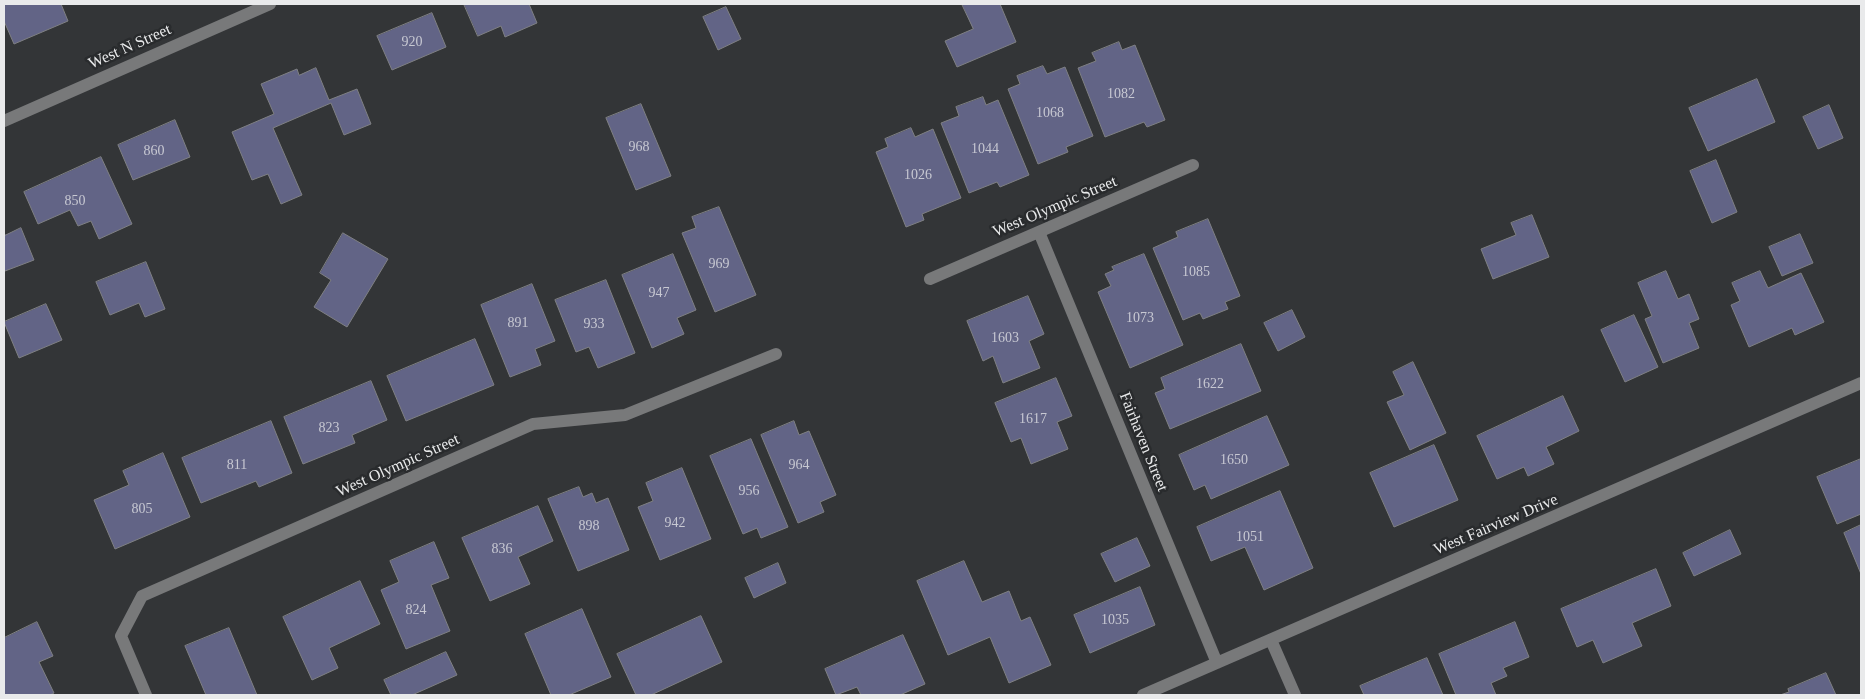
<!DOCTYPE html>
<style>
body{margin:0}
#map{position:relative;width:1865px;height:699px;overflow:hidden;background:#333537;font-family:Georgia,serif}
canvas{display:block}
.frame{position:absolute;inset:0;border:5px solid #e9eaeb;pointer-events:none}
</style>
<div id="map">
<canvas width="1865" height="699"></canvas>
<div class="frame"></div>
</div>
<script>
const g = document.querySelector('canvas').getContext('2d');
g.lineJoin = 'round';
function fillPath(path, color) {
  g.fillStyle = color;
  g.fill(path, 'evenodd');
}
function stroke(path, color, width, dash) {
  g.strokeStyle = color;
  g.lineWidth = width;
  g.lineCap = dash ? 'butt' : 'round';
  g.setLineDash(dash || []);
  g.stroke(path);
}
function label(font, color, halo, rows, align = 'center') {
  g.font = font + ' Georgia,serif';
  g.lineWidth = 5;
  g.setLineDash([]);
  g.textBaseline = 'middle';
  g.strokeStyle = halo;
  g.fillStyle = color;
  for (const [text, x, y, turn = 0] of rows) {
    g.save();
    g.translate(x, y);
    g.rotate((+turn || 0) * Math.PI / 180);
    g.textAlign = isNaN(turn) ? turn : align;
    if (halo) g.strokeText(text, 0, 0);
    g.fillText(text, 0, 0);
    g.restore();
  }
}
const building = new Path2D(`
 M4,4h57l7,17 -54,23 -10,-23z
 M464,4h65l8,19 -32,14 -4,-11 -23,10z
 M962,4h38l16,38 -59,25 -12,-26 28,-12z
 M726,7l15,32 -23,11 -15,-33z
 M432,13l14,34 -54,23 -15,-34z
 M1119,42l3,8 13,-5 30,75 -18,7 -3,-5 -39,15 -27,-69 18,-7 -4,-8z
 M1043,66l4,8 18,-7 28,69 -27,11 2,5 -30,12 -30,-75 12,-5 -3,-8z
 M316,68l13,32 28,-11 14,35 -27,11 -13,-32 -58,25 29,67 -21,9 -13,-30 -16,6 -20,-48 42,-18 -13,-30 36,-15 2,6z
 M1757,79l18,43 -67,29 -19,-43z
 M983,97l3,8 12,-5 31,75 -29,12 -3,-5 -28,11 -28,-70 18,-7 -3,-9z
 M641,104l30,72 -35,14 -30,-72z
 M1829,105l14,33 -25,11 -15,-32z
 M175,120l15,37 -57,23 -15,-35z
 M911,128l4,9 18,-8 28,69 -39,16 2,6 -18,7 -30,-75 12,-5 -3,-8z
 M101,157l31,67 -33,15 -8,-18 -13,5 -8,-16 -32,14 -14,-32z
 M1716,160l21,52 -25,11 -22,-52z
 M719,207l37,88 -41,17 -33,-79 14,-5 -4,-11z
 M1532,215l17,42 -56,22 -12,-30 35,-14 -5,-12z
 M1208,219l32,77 -15,6 3,7 -25,10 -3,-6 -17,7 -30,-72 25,-11 -2,-5z
 M21,228l13,32 -29,11 -1,-3v-36l1,3z
 M343,233l45,26 -41,68 -33,-20 17,-27 -11,-7z
 M1800,234l13,29 -31,13 -13,-29z
 M673,254l23,56 -19,8 7,16 -32,14 -30,-73z
 M1144,254l39,91 -53,23 -32,-76 13,-6 -6,-12 9,-4 -2,-3z
 M146,262l19,47 -20,8 -6,-14 -29,12 -14,-33z
 M1666,271l12,28 11,-5 10,25 -10,4 10,25 -36,15 -18,-44 7,-3 -14,-33z
 M1760,271l8,17 33,-15 23,49 -29,13 -3,-7 -43,19 -18,-42 9,-4 -8,-18z
 M606,280l29,73 -37,15 -9,-21 -13,5 -21,-52z
 M532,284l23,57 -20,8 6,16 -31,12 -29,-72z
 M1028,296l16,38 -15,7 11,27 -37,15 -10,-27 -10,5 -16,-40z
 M46,304l16,36 -43,18 -15,-36z
 M1292,310l13,27 -27,14 -14,-28z
 M1634,315l24,52 -33,15 -24,-52z
 M475,339l19,46 -88,36 -19,-45z
 M1241,344l20,47 -91,38 -15,-36 10,-4 -4,-11z
 M1413,362l33,71 -36,17 -23,-48 17,-7 -11,-23z
 M1056,378l16,38 -15,6 11,27 -37,15 -10,-26 -10,4 -16,-39z
 M371,381l16,39 -35,15 3,8 -52,21 -19,-47z
 M1563,396l16,35 -33,16 8,17 -26,12 -4,-9 -27,12 -20,-43z
 M1267,416l22,49 -78,34 -6,-14 -11,5 -15,-35z
 M271,421l21,52 -33,14 -3,-6 -55,22 -19,-45z
 M794,421l5,14 10,-4 27,64 -16,7 4,10 -26,11 -37,-88z
 M751,439l37,88 -27,11 -4,-10 -14,6 -33,-78z
 M1434,445l24,55 -64,27 -24,-54z
 M163,453l27,64 -75,32 -21,-49 35,-15 -6,-14z
 M1861,459v55l-24,10 -20,-47z
 M682,468l29,71 -51,21 -22,-53 15,-6 -7,-18z
 M579,487l4,10 9,-4 4,10 12,-5 21,52 -51,21 -30,-72z
 M1280,491l33,77 -49,22 -19,-43 -34,14 -14,-34z
 M538,506l15,35 -35,16 12,27 -40,17 -28,-63z
 M1861,525v49l-17,-41z
 M1730,530l11,24 -47,22 -11,-23z
 M1137,538l13,28 -35,16 -14,-28z
 M434,542l15,36 -18,7 19,46 -44,18 -25,-59 18,-8 -9,-21z
 M964,561l18,41 27,-11 12,30 9,-4 21,48 -42,18 -19,-46 -42,18 -31,-74z
 M778,563l8,20 -32,15 -9,-20z
 M1656,569l15,37 -39,17 10,23 -39,17 -10,-23 -16,7 -16,-38z
 M360,581l20,43 -51,24 9,20 -26,12 -29,-63z
 M1140,587l15,38 -65,28 -16,-38z
 M582,609l29,68 -42,18h-18l-26,-61z
 M701,616l21,46 -71,33h-15l-19,-41z
 M37,622l16,34 -14,6 15,31 -4,2h-46v-57z
 M1515,622l14,35 -26,11 4,8 -16,7 5,12h-40l-17,-41z
 M229,628l28,67h-51l-21,-49z
 M903,635l22,49 -25,11h-39l-4,-8 -21,8 -11,-26z
 M446,652l11,23 -45,20h-21l-7,-15z
 M1427,658l16,37h-79l-4,-9z
 M1826,673l10,22h-56l9,-3 -1,-3z`);
const minor = new Path2D(`
 M4,121l266,-117
 M1039,232l178,431
 M930,279l263,-114
 M1271,640l24,55
 M146,695l-25,-59 21,-40 391,-172 92,-9 151,-61
 M1143,695l718,-312`);
const numberNames = [
 ["920",412,42],
 ["1082",1121,94],
 ["1068",1050,113],
 ["968",639,147],
 ["1044",985,149],
 ["860",154,151],
 ["1026",918,175],
 ["850",75,201],
 ["969",719,264],
 ["1085",1196,272],
 ["947",659,293],
 ["1073",1140,318],
 ["891",518,323],
 ["933",594,324],
 ["1603",1005,338],
 ["1622",1210,384],
 ["1617",1033,419],
 ["823",329,428],
 ["1650",1234,460],
 ["811",237,465],
 ["964",799,465],
 ["956",749,491],
 ["805",142,509],
 ["942",675,523],
 ["898",589,526],
 ["1051",1250,537],
 ["836",502,549],
 ["824",416,610],
 ["1035",1115,620]
];
const streetNames = [
 ["West N Street",130,47,-24],
 ["West Olympic Street",1055,207,-23],
 ["Fairhaven Street",1143,442,68],
 ["West Olympic Street",398,466,-24],
 ["West Fairview Drive",1496,525,-23]
];
fillPath(building, '#626486');
stroke(building, '#7f8083', 1);
stroke(minor, '#78797a', 12);
label('14px', '#c7c8d2', null, numberNames);
label('16px', '#e9eaeb', '#292b2d', streetNames);
</script>
